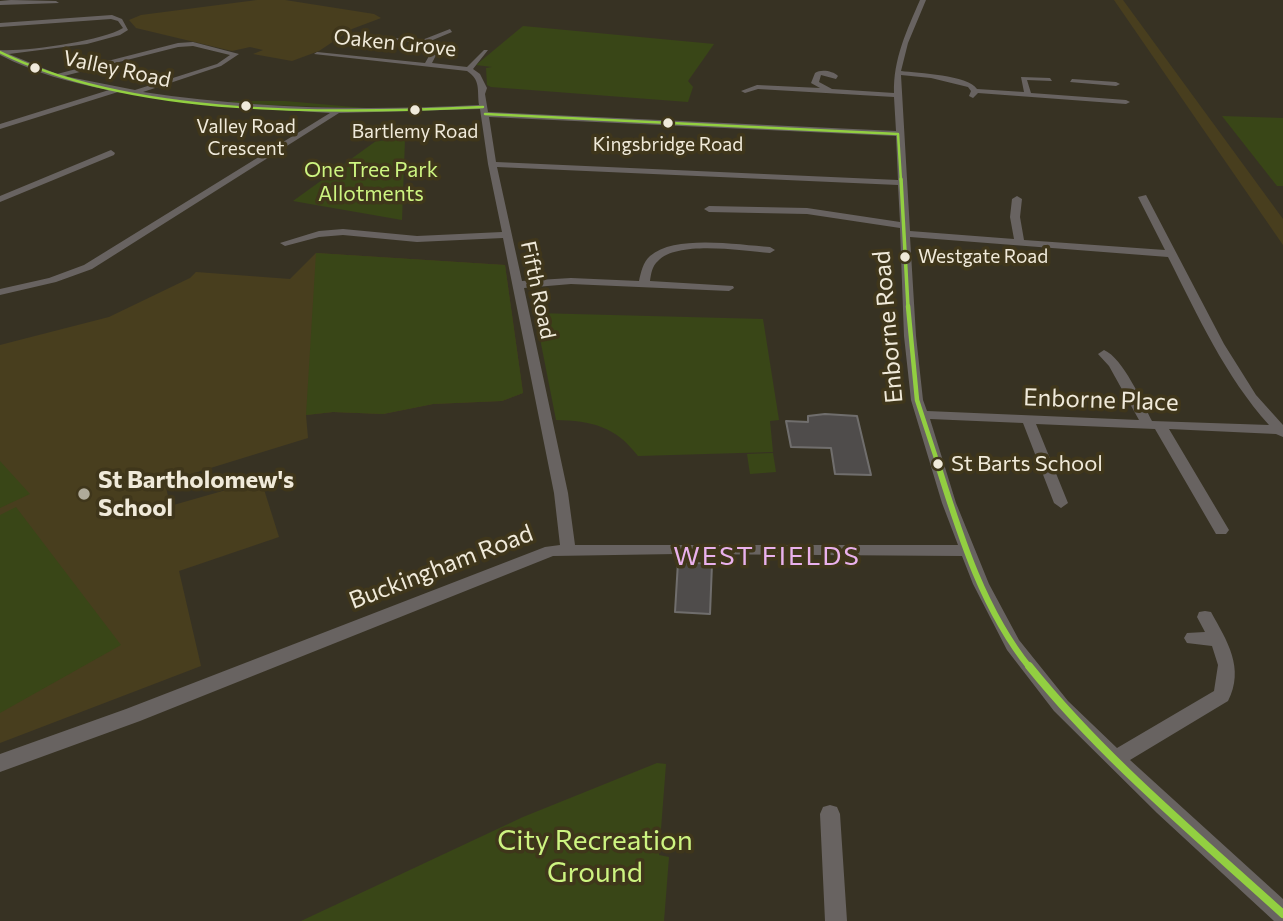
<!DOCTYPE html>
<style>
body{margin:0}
canvas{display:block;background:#373223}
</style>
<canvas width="1283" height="921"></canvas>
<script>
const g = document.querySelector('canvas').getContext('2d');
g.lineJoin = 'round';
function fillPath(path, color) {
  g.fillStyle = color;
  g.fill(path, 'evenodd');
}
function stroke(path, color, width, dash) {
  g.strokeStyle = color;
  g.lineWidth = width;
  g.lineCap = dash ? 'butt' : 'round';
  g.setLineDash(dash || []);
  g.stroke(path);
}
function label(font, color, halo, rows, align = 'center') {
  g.font = font + ' Commissioner,sans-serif';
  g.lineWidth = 7;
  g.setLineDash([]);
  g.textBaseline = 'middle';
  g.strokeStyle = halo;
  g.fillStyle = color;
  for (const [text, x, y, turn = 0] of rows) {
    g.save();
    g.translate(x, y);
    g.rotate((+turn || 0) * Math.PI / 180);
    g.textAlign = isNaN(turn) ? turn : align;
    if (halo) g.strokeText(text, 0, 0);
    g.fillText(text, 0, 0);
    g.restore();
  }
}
const built = new Path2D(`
 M257,0h28l89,14 7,4 -29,11 -33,22 -27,10 -39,-7 10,-4 -13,-3 -18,4 -96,-23 -7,-8 12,-5z
 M1114,0h9l160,219v26z
 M316,253l189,12 18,128 -21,8 -69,3 -50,10 -50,-2 -27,3 2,23 -143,44 5,24 91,-26 18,57 -100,34 22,95 -201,77v-398l109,-28 81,-39 6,-6 94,7z`);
const green = new Path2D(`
 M523,26l191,18 -26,37 5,6 -5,15 -197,-15 -4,-2 -1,-17 6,-1 -16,-2z
 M234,101h51l91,8 -155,-6z
 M1222,116l61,2v68h-6z
 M405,139l-3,81 -109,-19 83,-60z
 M316,253l189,12 18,128 -21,8 -69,3 -50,10 -50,-2 -27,3z
 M535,313l228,6 16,101 -9,1 3,31 -135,4c-23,-30 -46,-35 -82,-36z
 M773,453l3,19 -26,2 -3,-20z
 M0,461l30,33 -30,14z
 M16,507l105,138 -121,68v-198z
 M657,763l9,1 -7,91 10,2 -5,64h-363l222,-104z`);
const building = new Path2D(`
 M825,414l32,2 14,59 -36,-1 -4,-26 -40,-1 -5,-26 22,1v-6z
 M678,562l34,2 -2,50 -35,-2z`);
const street = new Path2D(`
 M11,0l45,1 3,2 -59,2v-4z
 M920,0h6l-18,43 -7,28c17,2 67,4 76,18l47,3 -3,-15 29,1 2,3 -25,-1 4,13 95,7 4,2 -4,2 -148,-11 -5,5 -4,-2 2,-5 -3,-4 -37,-9 -30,-3 9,156 104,8 -4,-22 2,-18 5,-3 5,3 -2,18 4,23 141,10 -27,-53 8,-2 78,149 32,51 27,30v12l-7,-3 -107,-5 60,101 -3,4h-10l-61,-105 -119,-5 32,79 -7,5 -7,-5 -31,-80 -93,-4 26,84 33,81 30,56 49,61 49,47 97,-57 4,-26 -6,-19 -25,-3 -3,-5 3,-5 18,-1 -8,-15 2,-5 6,-1 6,1c16,29 34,56 17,89l-98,59 153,139v22h-9l-117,-108 -103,-102 -47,-61 -34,-66 -11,-28 -286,-2 -123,2 -413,165 -140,51v-18l126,-45 419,-162 15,-2 -6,-52 -51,-255 -86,4 -74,-7 -24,2 -34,9 -5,-3 39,-12 24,-2 74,7 85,-4 -14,-68 -8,-55 -141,4 -247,156 -36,13 -56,13v-6l49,-11 35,-13 246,-152 -111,-7 -101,-14 -118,37v-5l109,-34c-38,-7 -74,-17 -109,-35v-5c25,2 102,-9 123,-22l-5,-7 -7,-2 -111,8v-4l112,-8 10,4 6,11 -8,5 -33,9 -78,10 48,20 121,-31 15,-1 46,12 -18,12 -78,26c112,17 224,19 336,13 -2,-15 2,-25 -12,-34l-153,-17 3,-2 108,11 7,-12c-11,-10 -23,-9 -36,-11v-2l26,2 28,-11 2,3 -24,10 10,9 -6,12 35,4 17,-17h4l-15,19 7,5 7,14 -2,6 3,18 408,19 -2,-34 -136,-8 -13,4 -4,-2 16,-6 63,3 -9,-5 4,-10c6,-4 18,-2 23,3l-2,3 -15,-4 -2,7 13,7 62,4c-1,-34 13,-63 26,-93zM193,46l37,9 -13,9 -82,26 -71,-14 114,-29zM489,117l407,19 2,44 -402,-18zM497,167l401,18 2,37 -93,-14 -98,-2 -5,3 5,3 98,2 93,14 4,108 7,64 31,103 16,42h-383l-7,-52 -44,-205 47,-4 158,7 5,-3 -1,-2 -83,-5c1,-7 2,-15 8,-20 20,-21 85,-10 112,-8l5,-3 -5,-3c-31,-2 -95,-13 -120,9 -7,6 -9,16 -11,25l-68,-3 -49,3zM910,237l258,20c30,59 57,119 101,168l-117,-4c-10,-19 -29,-63 -48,-71l-6,4 11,12 30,54 -212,-9 -4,-11 -7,-64z
 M1072,79l44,3 4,2 -4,2 -46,-4z
 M111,150l4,3 -1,2 -114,47v-6z
 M830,805l7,2 3,7 7,107h-22l-5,-107 3,-7z`);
const bus1Far4 = new Path2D(`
 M0,52c133,66 337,62 483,55
 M485,114l413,20
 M898,134l3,47`);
const bus1Far3 = new Path2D(`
 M901,179l7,128`);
const bus1Far2 = new Path2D(`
 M908,306l9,94 22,67`);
const bus1Far1 = new Path2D(`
 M938,465c22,70 45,145 92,203`);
const bus1 = new Path2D(`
 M1029,666c74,92 167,169 254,248`);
const markers = [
 [35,68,6,"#f0eada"],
 [246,106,6,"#f0eada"],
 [415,110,6,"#f0eada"],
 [668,123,6,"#f0eada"],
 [905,257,6,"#f0eada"],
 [938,464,6,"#f0eada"],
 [84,494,7,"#afaa9a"]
];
const farBusnames = [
 ["Valley Road",246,127],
 ["Crescent",246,149],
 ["Bartlemy Road",415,132],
 ["Kingsbridge Road",668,145],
 ["Westgate Road",918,257,"left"]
];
const farStreetnames = [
 ["Oaken Grove",395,43,6],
 ["Valley Road",117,69,12],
 ["Fifth Road",538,290,78]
];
const farParknames = [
 ["One Tree Park",371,170],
 ["Allotments",371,194]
];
const busNames = [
 ["St Barts School",951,464]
];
const streetNames = [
 ["Enborne Road",888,327,-95],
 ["Enborne Place",1101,400,2],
 ["Buckingham Road",441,567,-21]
];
const poiNames = [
 ["St Bartholomew's",98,480],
 ["School",98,508]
];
const neighbourhoodNames = [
 ["WEST FIELDS",767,556]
];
const nearParknames = [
 ["City Recreation",595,841],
 ["Ground",595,873]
];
fillPath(built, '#483e1e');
fillPath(green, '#394617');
fillPath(building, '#4f4c4b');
stroke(building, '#706e6d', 2);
fillPath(street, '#686361');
stroke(bus1Far4, '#92cf41', 2.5);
stroke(bus1Far3, '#92cf41', 3.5);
stroke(bus1Far2, '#92cf41', 4.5);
stroke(bus1Far1, '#92cf41', 6);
stroke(bus1, '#92cf41', 8);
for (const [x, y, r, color] of markers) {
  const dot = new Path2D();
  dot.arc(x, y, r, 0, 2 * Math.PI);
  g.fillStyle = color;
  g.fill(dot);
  stroke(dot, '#3f361b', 2.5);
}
label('19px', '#f0eada', '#3f361b', farBusnames);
label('21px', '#f0eada', '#3f361b', farStreetnames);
label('21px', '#cdf481', '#3f361b', farParknames);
label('22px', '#f0eada', '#3f361b', busNames, 'left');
label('24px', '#f0eada', '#3f361b', streetNames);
label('bold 24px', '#f0eada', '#3f361b', poiNames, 'left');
g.letterSpacing = '2px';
label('26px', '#eab1ec', '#3f361b', neighbourhoodNames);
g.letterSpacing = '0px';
label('28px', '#cdf481', '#3f361b', nearParknames);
</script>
